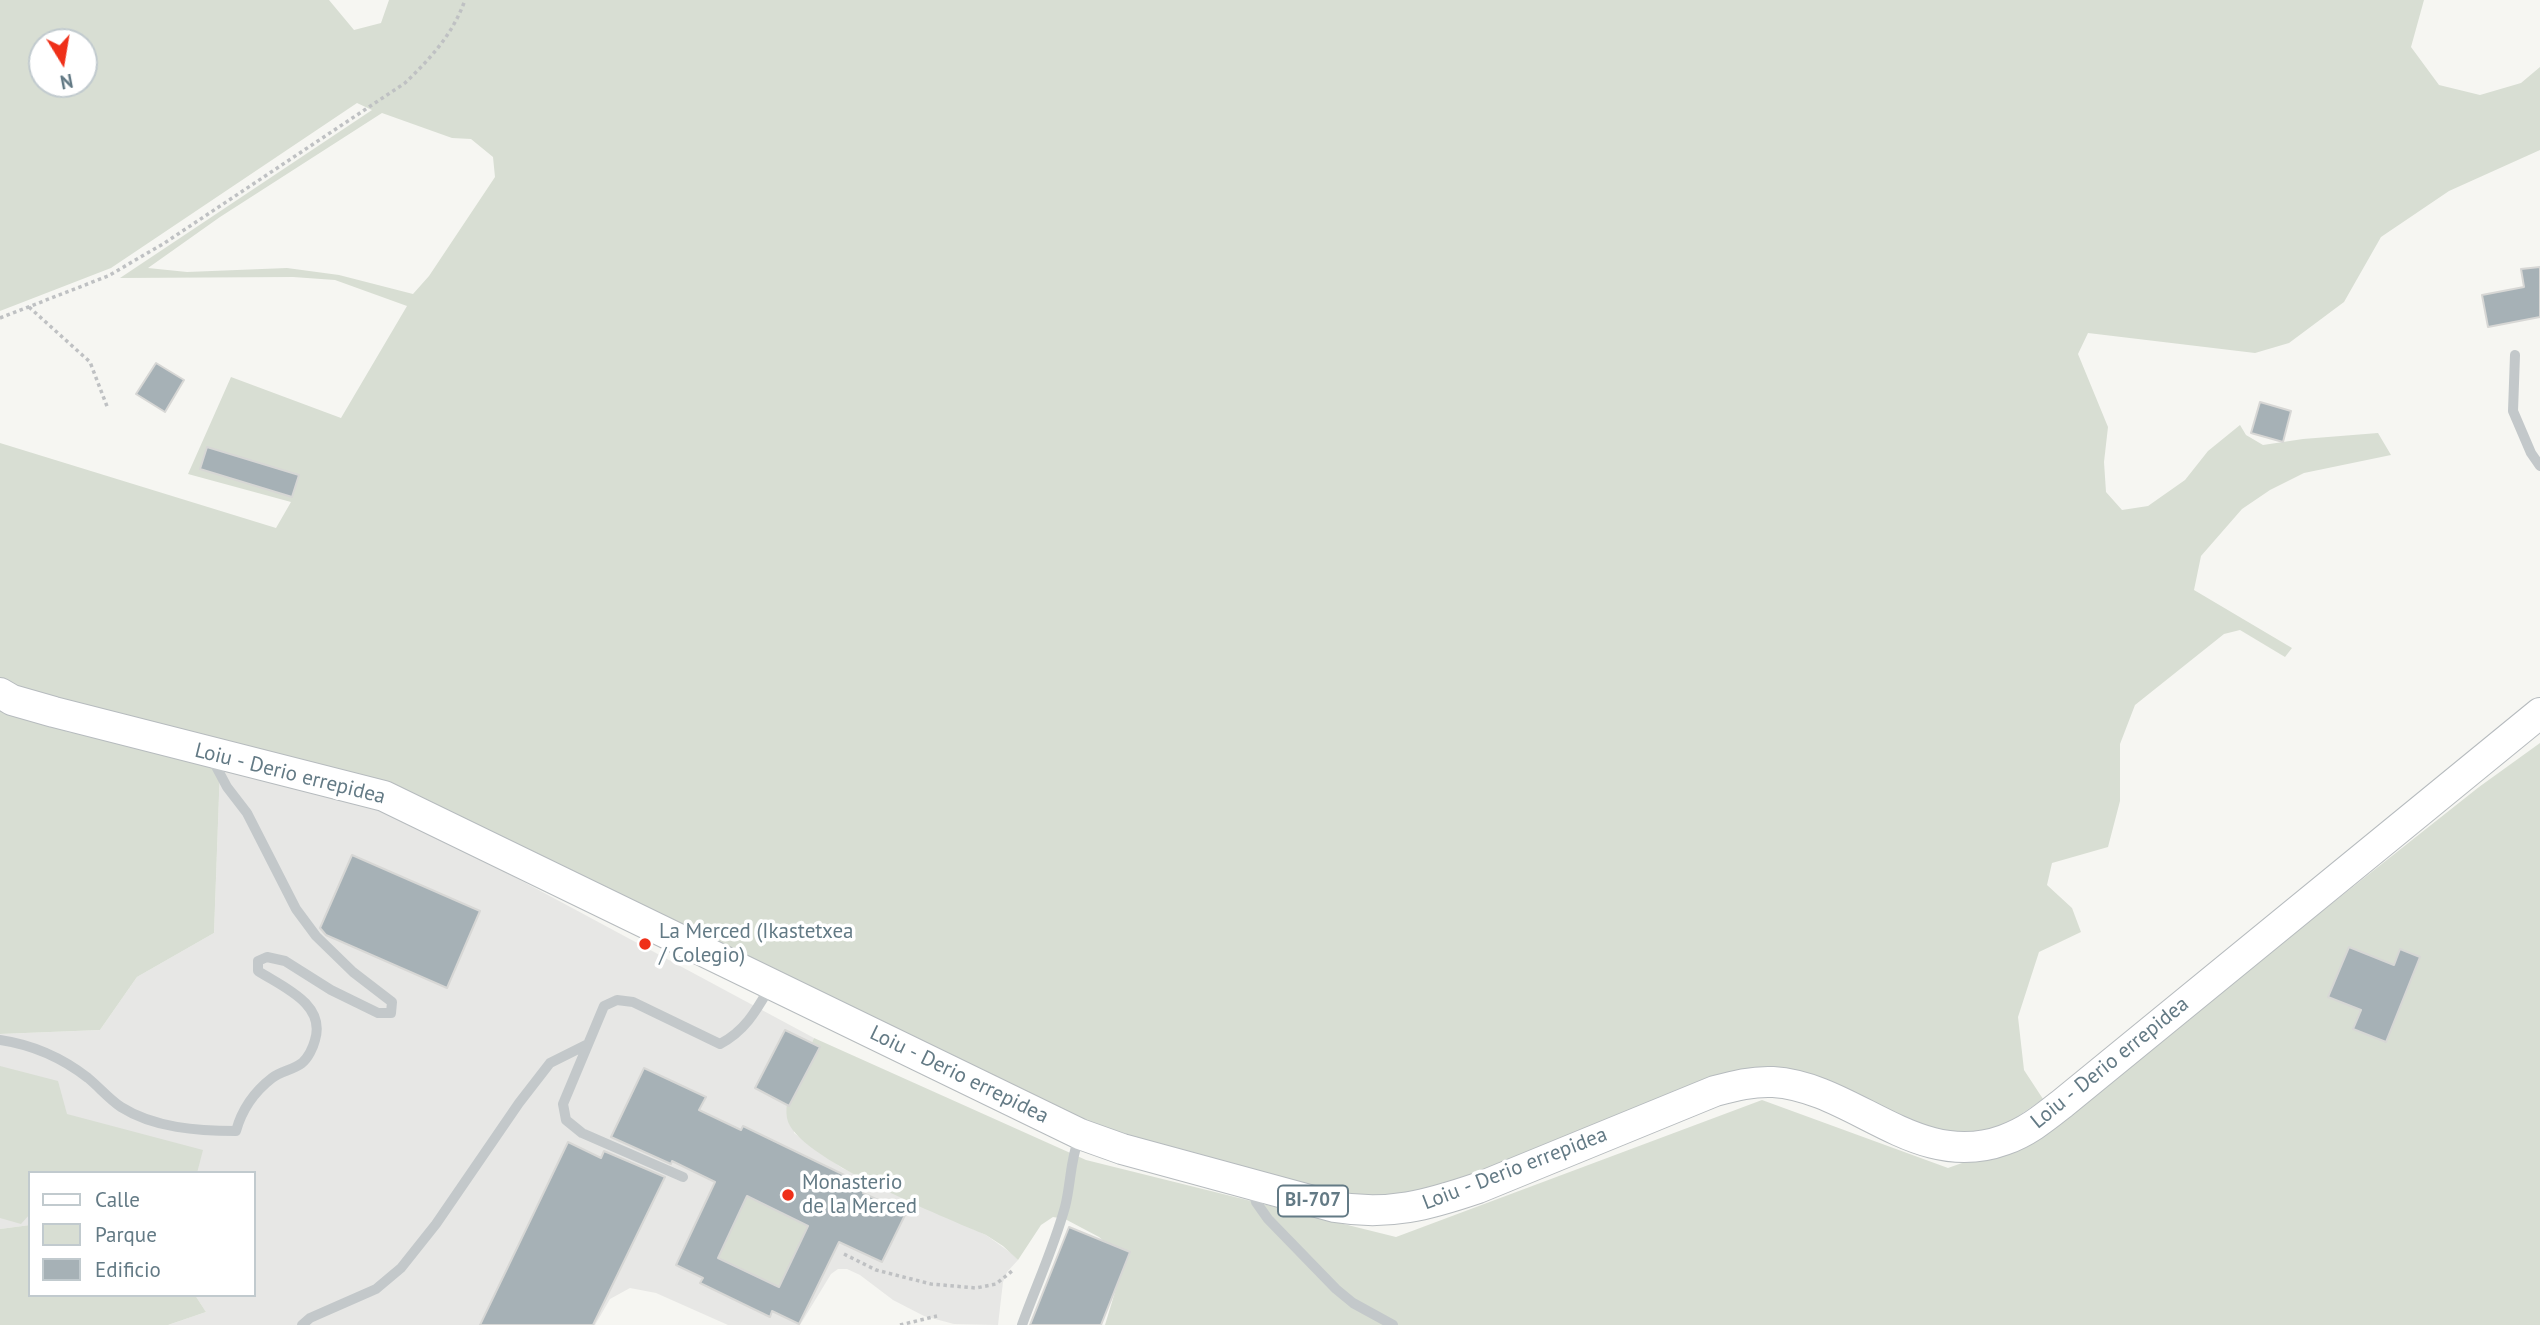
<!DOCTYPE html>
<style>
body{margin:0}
#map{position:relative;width:2540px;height:1325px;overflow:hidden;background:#f6f6f2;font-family:"PT Sans",sans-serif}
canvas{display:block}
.legend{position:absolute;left:28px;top:1171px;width:228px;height:126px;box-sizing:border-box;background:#fff;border:2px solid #c1cace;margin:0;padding:9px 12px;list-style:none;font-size:21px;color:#637a85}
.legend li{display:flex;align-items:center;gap:14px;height:35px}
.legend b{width:35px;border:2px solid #c1cace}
.north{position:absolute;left:28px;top:28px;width:70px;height:70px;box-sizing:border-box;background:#fff;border:2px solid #c1cace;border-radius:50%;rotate:169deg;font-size:19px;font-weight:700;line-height:28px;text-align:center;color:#637a85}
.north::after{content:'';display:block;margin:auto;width:24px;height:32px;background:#ef3019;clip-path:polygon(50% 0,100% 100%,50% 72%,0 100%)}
</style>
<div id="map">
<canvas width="2540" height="1325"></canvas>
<ul class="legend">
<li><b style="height:9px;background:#fff"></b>Calle</li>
<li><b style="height:19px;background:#d8ded3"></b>Parque</li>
<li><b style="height:19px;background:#a6b1b6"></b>Edificio</li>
</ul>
<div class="north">N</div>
</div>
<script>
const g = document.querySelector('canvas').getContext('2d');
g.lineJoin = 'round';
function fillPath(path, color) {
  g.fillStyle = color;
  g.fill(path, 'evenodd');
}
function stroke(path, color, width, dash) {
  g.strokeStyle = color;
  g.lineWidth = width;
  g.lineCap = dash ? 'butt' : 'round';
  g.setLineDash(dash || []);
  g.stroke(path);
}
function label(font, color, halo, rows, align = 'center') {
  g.font = font + ' "PT Sans",sans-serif';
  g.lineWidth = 7;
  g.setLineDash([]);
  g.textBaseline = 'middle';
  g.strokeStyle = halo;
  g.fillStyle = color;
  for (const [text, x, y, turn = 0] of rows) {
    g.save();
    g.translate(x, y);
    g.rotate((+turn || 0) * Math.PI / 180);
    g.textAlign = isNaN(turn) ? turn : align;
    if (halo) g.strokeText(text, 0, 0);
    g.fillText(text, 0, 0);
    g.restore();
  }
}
const built = new Path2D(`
 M220,768l155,34 439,236 -20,45v50l48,35 144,67 25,18 7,7 -11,12 -4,10 -5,43 -44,-1 -30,-8 -31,-16 -33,-25 -13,-6h-9l-7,5 -31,51h-72l-72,-32 -26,-5 -20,11 -15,26h-427l38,-13 -11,-17h59v-122h-224v52l-30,4v-195l100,-4 37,-53 77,-44z`);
const green = new Path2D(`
 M0,0h329l25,30 27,-7 8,-23h2035l-13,47 28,38 41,10 41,-12 19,-16v83l-91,41 -68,46 -37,65 -55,41 -34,10 -167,-20 -10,21 30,73 -4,35 2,30 16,18 26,-4 37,-26 23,-29 32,-26 6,10 17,10 40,-6 75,-6 13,22 -87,18 -34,17 -28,19 -41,47 -7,34 98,58 -7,9 -45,-27 -16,4 -89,71 -15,39v57l-12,46 -56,16 -5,22 25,23 9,24 -42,20 -21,65 6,53 19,29 -42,29 -32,7h-29l-153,-62 -335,113 -85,15 -291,-79 -561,-274 -344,-115 -171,-51v-239l276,85 15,-26 -103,-28 43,-97 110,41 66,-112 -72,-26 -42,-3 -173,1 252,-168 -15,-7 -246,165 -111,43zM42,42h42v42h-42zM382,113l70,25 19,1 22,18 2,20 -66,99 -16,18 -74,-19 -52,-7 -100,4 -39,-4 72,-51z
 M0,705l68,27 76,11 76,25 -6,165 -77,44 -37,53 -100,4z
 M2540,743v582h-1435l16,-53 -9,-24 -13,-11 -34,-18 -12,-2 -12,8 -23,35 -15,-14 -17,-11c-37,-16 -193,-78 -199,-117 -4,-26 17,-57 27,-80l272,122 310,77 366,-137 186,68 90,-32 441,-349z
 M0,1066l58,15 9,33 136,36 -6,23h-167v41l-9,10 -21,-6z
 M747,1196l61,30 -29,61 -61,-29z
 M30,1225v70h165l11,17 -38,13h-168v-96z`);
const building = new Path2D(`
 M2540,267v50l-52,10 -6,-32 42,-8 -3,-18z
 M156,363l28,17 -19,32 -29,-18z
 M2260,402l31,9 -8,31 -32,-9z
 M207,447l92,28 -7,22 -92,-28z
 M352,855l128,56 -33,77 -121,-53 -6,-7z
 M2349,947l45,18 6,-16 20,8 -34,85 -33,-13 8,-19 -33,-13z
 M785,1030l35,17 -31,59 -34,-18z
 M644,1068l62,29 -7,13 42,20 2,-4 124,60 -4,7 43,20 -24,49 -43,-20 -40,82 -27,-13 -2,6 -70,-34 3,-5 -27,-13 39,-83 -43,-21 -1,3 -60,-27zM747,1196l61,30 -29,61 -61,-29z
 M568,1142l33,16 3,-7 61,26 -72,148h-113z
 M1069,1227l61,25 -29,73h-71z`);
const path = new Path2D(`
 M29,307l61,55 18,47
 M0,318l108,-42 55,-32 242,-161c25,-24 48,-49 60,-83
 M844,1254l32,16 55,14 45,4 20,-4 16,-13
 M900,1325l37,-9`);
const lane = new Path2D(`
 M2515,355l-2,56 18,42 9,13
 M0,1040c34,5 61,17 88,38 11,9 21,21 33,29 33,21 77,24 115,24 6,-22 18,-39 36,-53 9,-7 21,-8 30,-15 6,-5 11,-15 13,-23 11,-36 -32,-53 -57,-69v-10l9,-4 18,4 46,29 47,23h13l1,-11 -39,-30 -37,-36 -20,-27 -49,-96 -20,-26 -16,-30
 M683,1177l-101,-44 -16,-13 -3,-16 41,-98 13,-6 16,2 87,42c25,-13 36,-33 50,-57
 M1253,1188l3,14 12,17 68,70 17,14 40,22
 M302,1325l8,-7 66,-29 25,-21 35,-44 83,-121 31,-40 38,-19
 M1022,1325c14,-39 32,-78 43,-118 6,-23 5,-47 14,-69`);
const primary = new Path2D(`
 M0,693l12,7 42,12 330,84 696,338 42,15 213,58c54,9 93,-2 143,-19l237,-97c19,-5 38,-10 58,-9 81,5 144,90 231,58 23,-8 40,-22 59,-37l477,-390`);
const markers = [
 [645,944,7,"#ef3019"],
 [788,1195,7,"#ef3019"]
];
const shields = [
 [1313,1201,70]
];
const shieldNames = [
 ["BI-707",1313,1201]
];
const streetNames = [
 ["Loiu - Derio errepidea",290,774,14],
 ["Loiu - Derio errepidea",2110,1063,-39],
 ["Loiu - Derio errepidea",959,1075,26],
 ["Loiu - Derio errepidea",1515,1169,-21]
];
const poiNames = [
 ["La Merced (Ikastetxea",659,932],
 ["/ Colegio)",659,956],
 ["Monasterio",802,1183],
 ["de la Merced",802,1207]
];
fillPath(built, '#e7e7e5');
fillPath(green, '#d8ded3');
fillPath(building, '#a6b1b6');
stroke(building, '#d7d7d5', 2);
stroke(primary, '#b6bbbe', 32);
stroke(path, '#bfc1c3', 3.5, [3.5, 3.5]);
stroke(lane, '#c3c8ca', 10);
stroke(primary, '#fff', 30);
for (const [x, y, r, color] of markers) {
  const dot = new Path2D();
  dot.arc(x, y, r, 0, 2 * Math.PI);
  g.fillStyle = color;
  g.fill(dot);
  stroke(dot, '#fff', 2.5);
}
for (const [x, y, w] of shields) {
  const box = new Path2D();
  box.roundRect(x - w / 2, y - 15.5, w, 31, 5);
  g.fillStyle = '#fff';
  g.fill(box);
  stroke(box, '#637a85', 2);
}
label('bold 19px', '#637a85', null, shieldNames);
label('21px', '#637a85', '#fff', streetNames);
label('21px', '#637a85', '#fff', poiNames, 'left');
</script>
